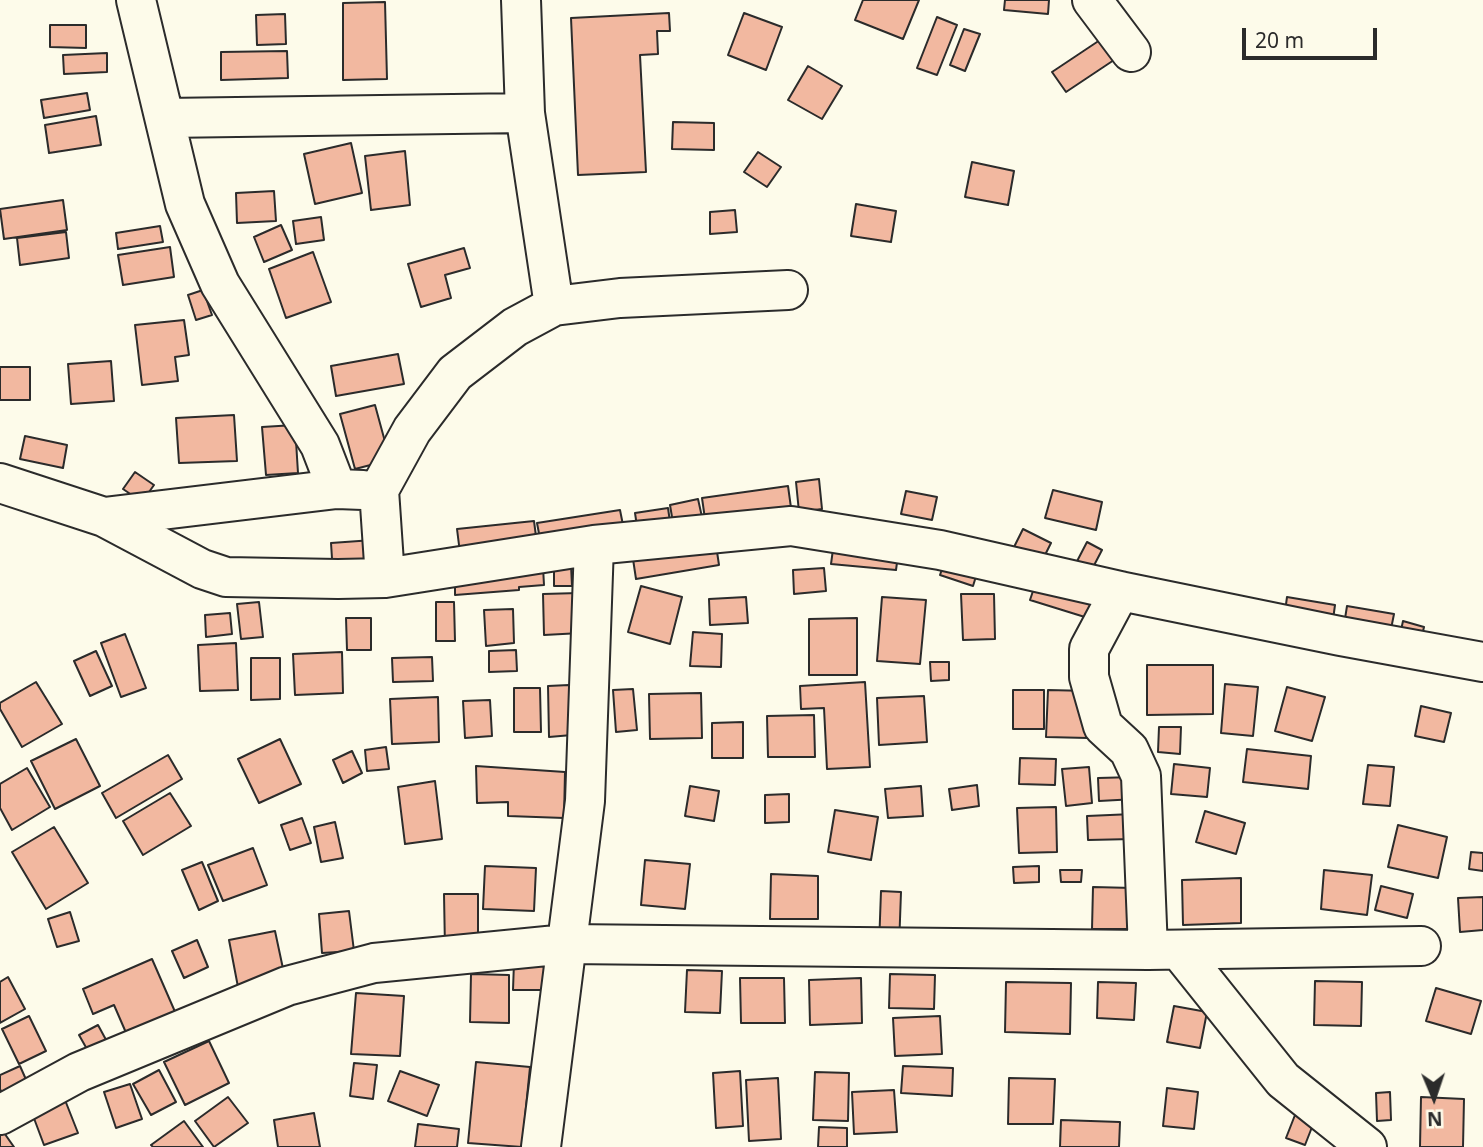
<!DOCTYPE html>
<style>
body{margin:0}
#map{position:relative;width:1483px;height:1147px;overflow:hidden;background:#fdfbea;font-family:"Noto Sans",sans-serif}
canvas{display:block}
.north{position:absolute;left:1399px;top:1063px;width:70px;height:70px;-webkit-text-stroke:5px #fdfbea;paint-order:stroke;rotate:178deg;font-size:19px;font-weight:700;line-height:28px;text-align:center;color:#2b2b2b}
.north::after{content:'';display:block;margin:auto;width:24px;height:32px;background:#2b2b2b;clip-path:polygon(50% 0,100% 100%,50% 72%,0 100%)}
.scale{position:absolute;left:1242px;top:28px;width:135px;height:32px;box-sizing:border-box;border:4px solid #2b2b2b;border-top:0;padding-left:9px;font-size:21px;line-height:24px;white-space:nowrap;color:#2b2b2b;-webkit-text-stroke:5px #fdfbea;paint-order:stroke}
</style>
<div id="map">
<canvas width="1483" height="1147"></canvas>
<div class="north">N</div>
<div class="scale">20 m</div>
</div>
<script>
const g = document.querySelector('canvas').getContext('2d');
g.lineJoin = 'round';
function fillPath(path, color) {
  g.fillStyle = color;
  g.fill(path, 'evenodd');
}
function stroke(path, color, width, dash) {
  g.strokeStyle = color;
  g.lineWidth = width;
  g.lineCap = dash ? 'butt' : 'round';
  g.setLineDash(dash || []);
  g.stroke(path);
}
const building = new Path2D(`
 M863,0h56l-16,39 -48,-19z
 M1005,0h44l-1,14 -44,-4z
 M385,2l2,77 -44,1v-77z
 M669,13l1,18h-13l1,23 -18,1 6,117 -68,3 -7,-157z
 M744,13l38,14 -16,43 -38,-15z
 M285,14l1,30 -29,1 -1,-30z
 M937,17l20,8 -20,50 -20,-7z
 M50,25h36v23l-36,-1z
 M964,29l16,5 -15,37 -15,-6z
 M1103,38l14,20 -51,34 -14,-20z
 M287,51l1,27 -67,2v-28z
 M107,53v19l-43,2 -1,-19z
 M808,66l34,20 -20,33 -34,-19z
 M87,93l3,17 -46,8 -3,-18z
 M96,116l5,29 -52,8 -4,-28z
 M673,122l41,1v27l-42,-1z
 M351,143l11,50 -47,11 -11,-50z
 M405,151l5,54 -39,5 -6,-54z
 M758,152l23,15 -14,20 -23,-15z
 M972,162l42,9 -6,34 -43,-8z
 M274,191l2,30 -39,2 -1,-30z
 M63,200l4,30 -63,9 -4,-30z
 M856,204l40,7 -5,31 -40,-6z
 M735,210l2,22 -27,2v-22z
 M321,217l3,23 -28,4 -3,-23z
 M281,225l11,25 -28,12 -10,-25z
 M160,226l3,16 -45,7 -2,-16z
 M66,232l3,26 -49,7 -3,-27z
 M170,247l4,30 -51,8 -5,-30z
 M464,248l6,20 -25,7 6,23 -30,9 -13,-43z
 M313,252l18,50 -45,16 -17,-49z
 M203,290l9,25 -16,5 -8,-25z
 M184,320l5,35 -14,2 3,24 -36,4 -7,-60z
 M398,354l6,30 -68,12 -5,-30z
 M111,361l3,40 -43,3 -3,-40z
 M0,367h30v33h-30z
 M375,405l15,55 -35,9 -15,-55z
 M234,415l3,46 -58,2 -3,-45z
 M295,425l3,48 -32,2 -4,-48z
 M25,436l42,9 -4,23 -43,-9z
 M135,472l19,13 -12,17 -19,-13z
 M819,479l3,30 -23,3 -3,-30z
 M788,486l4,29 -86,11 -4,-28z
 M1053,490l49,12 -6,28 -51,-12z
 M906,491l31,6 -5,23 -31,-6z
 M698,499l4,18 -29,6 -3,-18z
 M668,508l3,21 -33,4 -3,-20z
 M620,510l4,20 -83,14 -4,-21z
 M534,521l3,23 -77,9 -3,-24z
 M1023,529l28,14 -12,24 -28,-14z
 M373,540l2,31 -42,3 -2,-31z
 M834,542l65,6 -3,22 -65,-6z
 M1087,542l15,8 -13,25 -15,-8z
 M716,545l3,20 -83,14 -3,-20z
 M945,560l33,10 -5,16 -33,-11z
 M571,565l1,21h-18v-20z
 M543,567l1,18 -25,2v3l-64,5v-17z
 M824,568l2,23 -32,3 -1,-24z
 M1035,585l57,19 -4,14 -58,-18z
 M641,586l41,11 -12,47 -42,-12z
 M579,593l2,40 -37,2 -1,-41z
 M961,594h33l1,45 -32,1z
 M746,597l2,26 -38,2 -1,-26z
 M882,597l44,3 -6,64 -43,-3z
 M1287,597l48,8 -3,22 -48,-8z
 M259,602l4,35 -22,2 -4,-35z
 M436,602h18l1,39h-19z
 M1347,606l47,8 -4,20 -46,-9z
 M513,609l1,34 -28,3 -2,-36z
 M230,613l2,21 -26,3 -1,-22z
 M346,618h25v32h-24z
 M857,618v57h-48v-56z
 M1403,621l21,6 -3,13 -21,-5z
 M693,632l29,2 -1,33 -31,-1z
 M125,634l21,54 -25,9 -20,-54z
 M236,643l2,47 -38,1 -2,-46z
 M516,650l1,21 -28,1v-21z
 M96,651l16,35 -22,10 -16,-35z
 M342,652l1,41 -48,2 -2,-41z
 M432,657l1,24 -40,1 -1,-24z
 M251,658h29v41l-29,1z
 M930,662h19v18l-18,1z
 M1147,665h66v49l-66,1z
 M36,682l26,42 -40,23 -22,-38v-6z
 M865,682l5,85 -43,2 -3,-61 -23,1 -1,-23z
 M1225,684l33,3 -5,49 -32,-3z
 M569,685l3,50 -23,2 -1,-51z
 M1287,687l38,10 -13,44 -37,-10z
 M514,688h26l1,44h-27z
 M633,689l4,41 -21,2 -3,-42z
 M1013,690h31v39h-31z
 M1048,690l41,1 -1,47 -42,-1z
 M701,693l1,45 -52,1 -1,-45z
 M924,696l3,46 -48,3 -2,-47z
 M438,697l1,45 -47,2 -2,-45z
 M490,700l2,36 -27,2 -2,-37z
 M1421,706l30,7 -7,29 -29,-6z
 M814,715l1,42h-47l-1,-41z
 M743,722v36h-31v-35z
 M1159,727h22l-1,27 -22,-2z
 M76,739l24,47 -45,23 -24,-48z
 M280,739l21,45 -42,19 -21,-44z
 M386,747l3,22 -22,2 -2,-21z
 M1247,749l64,7 -3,33 -65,-7z
 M352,751l10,22 -19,10 -10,-23z
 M168,755l14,24 -66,39 -14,-25z
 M1020,758l36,1 -1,26 -36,-1z
 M1174,764l36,4 -3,29 -36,-3z
 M1368,765l26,2 -4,39 -27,-2z
 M476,766l89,6 -1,46 -56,-2v-14l-31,1z
 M1089,767l3,36 -26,3 -4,-37z
 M27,768l23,39 -38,23 -12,-22v-24z
 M1135,777l1,22 -37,2 -1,-23z
 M435,781l7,58 -37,5 -7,-57z
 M977,785l2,21 -27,4 -3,-21z
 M690,786l29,5 -5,30 -29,-5z
 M921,786l2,30 -35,2 -3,-29z
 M170,793l21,33 -48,29 -20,-34z
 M789,794v28l-24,1v-28z
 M1056,807l1,45 -38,1 -2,-45z
 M835,810l43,7 -7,43 -43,-8z
 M1205,811l40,12 -9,31 -40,-12z
 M1133,814v25l-45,1 -1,-24z
 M302,818l9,25 -21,7 -9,-25z
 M335,822l8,36 -22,4 -7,-35z
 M1398,825l49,12 -9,41 -50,-11z
 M54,827l34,56 -42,26 -34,-57z
 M253,848l14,37 -44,16 -15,-36z
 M1471,852l12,1v18l-14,-2z
 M645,860l45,4 -5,45 -44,-4z
 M202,862l16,39 -19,9 -17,-40z
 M485,866l51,2 -2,43 -51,-2z
 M1039,866v16l-25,1 -1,-16z
 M1060,870h22l-1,12h-20z
 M1324,870l48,5 -5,40 -46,-6z
 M771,874l47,2v43h-48z
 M1241,878v45l-58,2 -1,-45z
 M1381,886l32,8 -6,24 -32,-8z
 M1093,887l40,1 -1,41h-40z
 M881,891l20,1 -2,55 -20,-1z
 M444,894h34v55h-33z
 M1483,897v33l-23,2 -2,-34z
 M349,911l5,40 -32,2 -3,-39z
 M70,912l9,29 -22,6 -9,-28z
 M275,931l10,47 -47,9 -9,-47z
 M197,940l11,27 -24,11 -12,-27z
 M152,959l24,55 -49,21 -13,-30 -21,9 -10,-25z
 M514,962h40l-1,28h-40z
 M687,970l35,1 -2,42 -35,-1z
 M471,974l38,1v48l-39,-1z
 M890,974l45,1 -1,34 -45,-1z
 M8,977l17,32 -25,14v-41z
 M740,978h44l1,45h-44z
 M861,978l1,45 -52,2 -1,-45z
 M1315,981l47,1 -1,44 -47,-1z
 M1006,982l65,1 -1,51 -65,-2z
 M1098,982l38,1 -2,37 -37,-2z
 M1436,988l45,13 -10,33 -45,-13z
 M356,993l48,3 -4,60 -49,-2z
 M1174,1006l33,6 -7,36 -33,-6z
 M29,1016l17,35 -27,13 -17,-35z
 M940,1016l2,38 -47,2 -2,-38z
 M98,1025l13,24 -19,9 -13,-23z
 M209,1041l20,42 -44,22 -21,-43z
 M476,1062l54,5 -8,80 -54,-4z
 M354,1063l23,2 -4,34 -23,-3z
 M20,1066l12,27 -25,12 -7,-16v-14z
 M903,1066l50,2 -1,28 -51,-3z
 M159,1070l17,32 -25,13 -18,-31z
 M400,1071l39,14 -12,31 -39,-15z
 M740,1071l3,55 -27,2 -3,-55z
 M815,1072l34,1 -1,48 -35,-1z
 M778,1078l3,61 -32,2 -3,-61z
 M1009,1078l46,1 -2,45h-45z
 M130,1084l12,35 -26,9 -12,-36z
 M1167,1088l31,4 -4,37 -31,-3z
 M894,1090l3,42 -43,2 -2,-42z
 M1390,1092l1,28 -14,1 -1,-28z
 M228,1097l20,26 -34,24 -19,-26z
 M1421,1097l43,2 -1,48h-43z
 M65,1100l13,33 -34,12 -12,-32z
 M314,1113l6,34h-42l-4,-27z
 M1295,1115l19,7 -9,23 -19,-7z
 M1061,1120l59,2 -1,25h-59z
 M184,1121l19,26h-50l-2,-2z
 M418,1124l41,5 -2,18h-42z
 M0,1127l14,20h-14z
 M819,1127l28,1v19h-29z`);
const minor = new Path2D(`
 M136,0l49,204 35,80 100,161 17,44
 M521,0l4,113 29,193
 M1092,0l39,52
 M165,118l360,-5
 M0,483l104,34 98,52 24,8 112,2 47,-1 209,-33 197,-19 149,24 180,41 220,45 143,26
 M104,517l233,-28 26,1
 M385,578l-6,-88 33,-60 43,-57 60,-46 39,-21 66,-8 168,-8
 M1120,591l-31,58v28l14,49 26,24 12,26 7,174
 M1179,950l104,130 84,67
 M0,1115l79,-43 208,-86 87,-23 193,-19 581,6 273,-4
 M541,1147l44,-346 9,-256`);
fillPath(building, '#f2b8a0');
stroke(building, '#2b2b2b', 2);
stroke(minor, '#2b2b2b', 42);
stroke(minor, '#fdfbea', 38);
</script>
